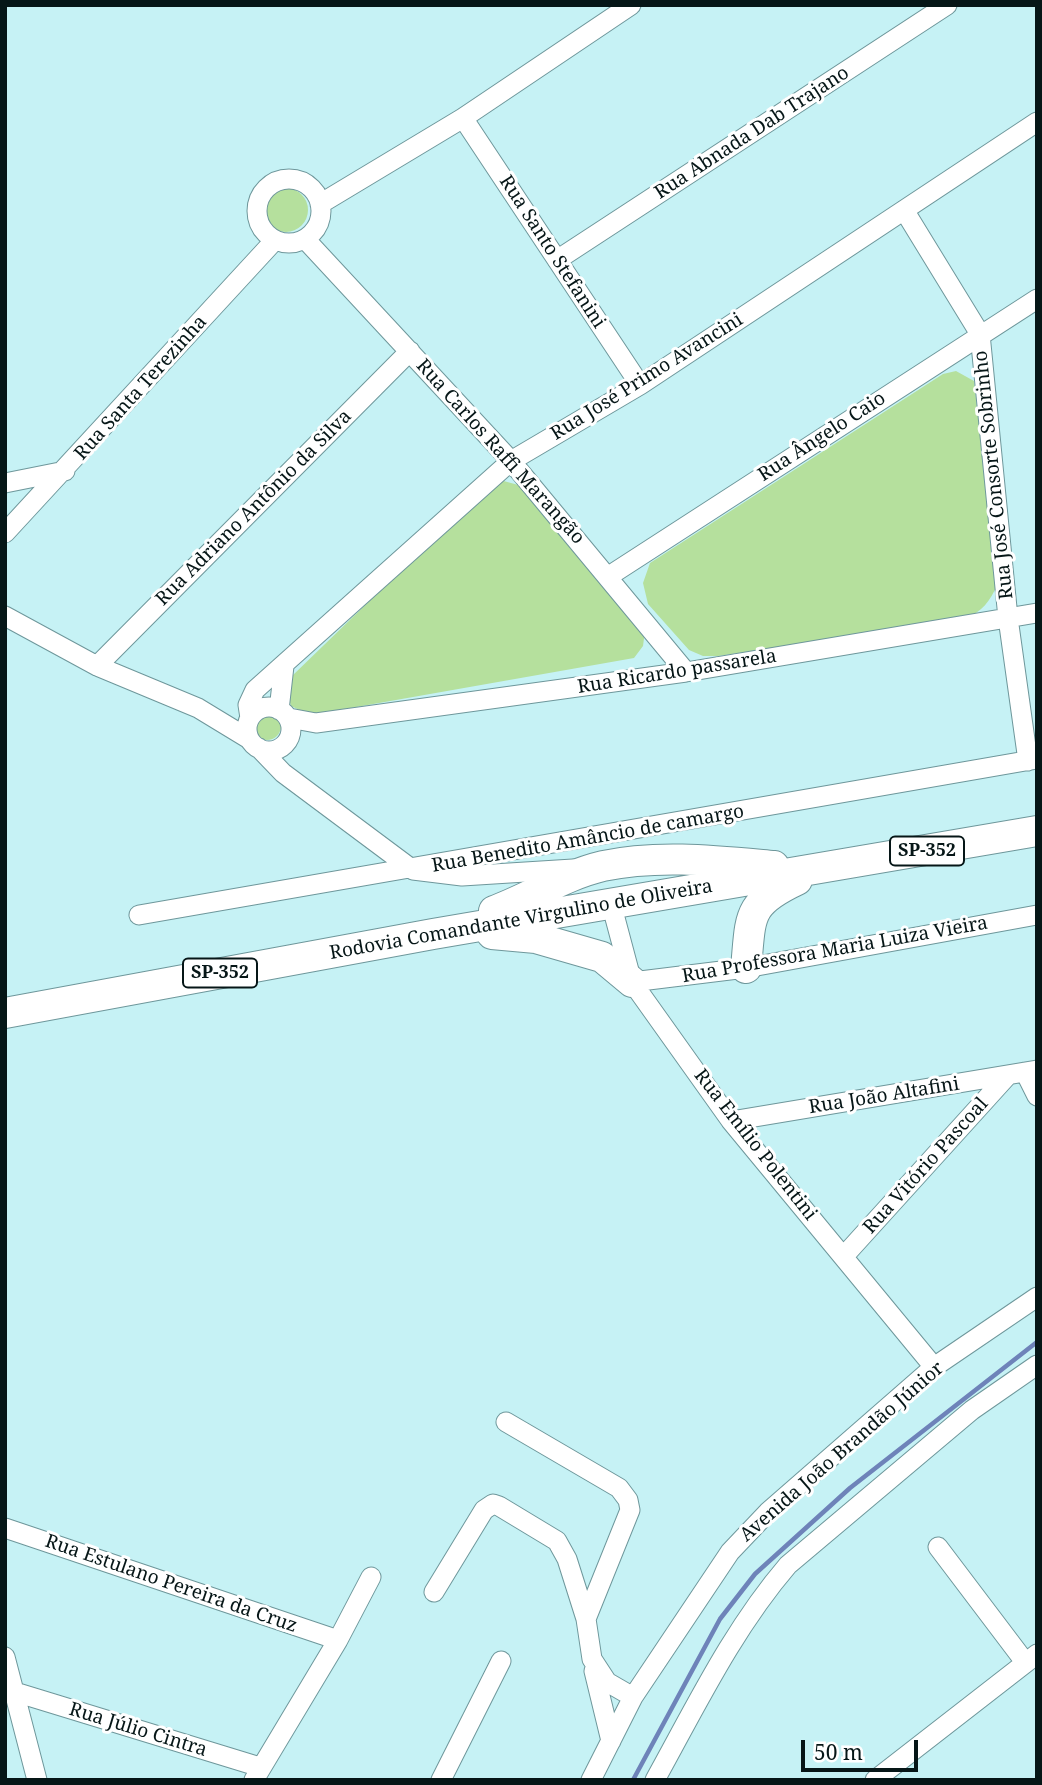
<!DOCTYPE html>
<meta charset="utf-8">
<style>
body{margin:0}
#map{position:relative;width:1042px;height:1785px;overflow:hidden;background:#c6f2f5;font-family:"Noto Serif",serif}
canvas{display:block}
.frame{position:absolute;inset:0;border:7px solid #061617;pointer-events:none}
.scale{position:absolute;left:801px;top:1740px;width:117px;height:32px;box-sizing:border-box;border:4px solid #061617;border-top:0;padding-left:9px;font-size:21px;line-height:24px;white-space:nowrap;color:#061617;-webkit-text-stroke:5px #fff;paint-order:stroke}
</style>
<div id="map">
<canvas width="1042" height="1785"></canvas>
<div class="frame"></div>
<div class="scale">50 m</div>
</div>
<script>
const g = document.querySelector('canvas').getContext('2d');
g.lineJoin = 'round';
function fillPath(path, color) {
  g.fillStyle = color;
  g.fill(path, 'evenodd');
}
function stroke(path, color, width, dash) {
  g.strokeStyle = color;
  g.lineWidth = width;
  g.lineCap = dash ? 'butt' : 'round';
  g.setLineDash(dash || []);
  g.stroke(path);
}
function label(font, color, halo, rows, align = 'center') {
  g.font = font + ' "Noto Serif",serif';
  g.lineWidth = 6;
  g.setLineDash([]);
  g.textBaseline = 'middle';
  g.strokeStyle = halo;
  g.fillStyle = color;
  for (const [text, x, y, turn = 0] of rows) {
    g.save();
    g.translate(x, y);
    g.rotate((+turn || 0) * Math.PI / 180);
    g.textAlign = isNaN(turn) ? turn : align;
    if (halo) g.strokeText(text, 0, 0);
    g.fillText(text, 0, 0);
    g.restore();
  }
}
const green = new Path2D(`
 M264 210a22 22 0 1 1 44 0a22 22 0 1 1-44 0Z
 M956,371l18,10 23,204c-7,17 -15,26 -32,34l-247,37h-15l-14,-6 -41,-46 -5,-21 7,-20 293,-189z
 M500,480l22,6 123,145 -2,15 -9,12 -306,54 -20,2 -17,-8 -4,-14 6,-17 189,-183z
 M253 726a14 14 0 1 1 28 0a14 14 0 1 1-28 0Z`);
const stream = new Path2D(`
 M633,1780l87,-161 35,-45 95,-86 187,-146`);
const minor = new Path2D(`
 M463,118l177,267
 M257 211a32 32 0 1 1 64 0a32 32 0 1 1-64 0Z
 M320,204l143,-86 168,-113
 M904,210l76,124 28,284 20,143
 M305,239l206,222 175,211
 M557,260l390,-255
 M5,483l60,-12
 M5,533l270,-293
 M609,576l428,-277
 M5,616l92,50 101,42 51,31
 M97,666l313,-315
 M247 729a22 22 0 1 1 44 0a22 22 0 1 1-44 0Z
 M279,710l5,-44
 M250,718l-2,-13 7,-15 256,-229 129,-76 397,-263
 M289,718l27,5 370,-51 351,-59
 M259,748l24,25 130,97 49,6 111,-7
 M611,903l21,79 99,139 203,246
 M139,915l898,-156
 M632,982l114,-14 291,-53
 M1025,1072l12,24
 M731,1121l306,-51
 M844,1256l164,-181
 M506,1422l113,66 9,12 2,10 -44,109
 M5,1528l333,112
 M938,1547l87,115
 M434,1592l50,-82 9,-6 6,2 58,35 10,18 19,60 6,40 15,23 26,15
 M5,1657l32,123
 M594,1671l17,70
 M15,1692l245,75
 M254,1780l84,-140 33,-63
 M441,1780l60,-119
 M591,1780l42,-83 97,-145 38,-40 166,-145 103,-70
 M655,1780c41,-74 78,-151 133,-215l184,-155 65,-45
 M875,1780l162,-126`);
const highway = new Path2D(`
 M494,911c37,-14 71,-36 109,-45 55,-12 116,-5 171,0
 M492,934l44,4 66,19 30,25
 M746,968c5,-52 0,-64 51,-88
 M5,1013l428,-79 604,-103`);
const shields = [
 [927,851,74],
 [220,973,74]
];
const shieldNames = [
 ["SP-352",927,851],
 ["SP-352",220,973]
];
const streetNames = [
 ["Rua Abnada Dab Trajano",752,133,-33],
 ["Rua Santo Stefanini",552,252,57],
 ["Rua José Primo Avancini",647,377,-32],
 ["Rua Santa Terezinha",141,388,-48],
 ["Rua Ângelo Caio",822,437,-33],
 ["Rua Carlos Raffi Marangão",500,452,48],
 ["Rua José Consorte Sobrinho",994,475,-96],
 ["Rua Adriano Antônio da Silva",254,508,-45],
 ["Rua Ricardo passarela",677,672,-9],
 ["Rua Benedito Amâncio de camargo",588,839,-10],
 ["Rodovia Comandante Virgulino de Oliveira",521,920,-10],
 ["Rua Professora Maria Luiza Vieira",835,950,-10],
 ["Rua João Altafini",884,1096,-9],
 ["Rua Emílio Polentini",755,1145,52],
 ["Rua Vitório Pascoal",926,1166,-48],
 ["Avenida João Brandão Júnior",842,1452,-41],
 ["Rua Estulano Pereira da Cruz",171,1584,19],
 ["Rua Júlio Cintra",138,1730,17]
];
fillPath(green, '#b5e09d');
stroke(stream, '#6e83b9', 4.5);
stroke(minor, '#6e979b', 21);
stroke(highway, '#6e979b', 32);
stroke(minor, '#fff', 19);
stroke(highway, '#fff', 30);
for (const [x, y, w] of shields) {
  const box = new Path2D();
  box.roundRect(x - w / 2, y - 14.5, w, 29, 5);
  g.fillStyle = '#fff';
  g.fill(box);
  stroke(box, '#061617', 2);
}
label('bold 18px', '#061617', null, shieldNames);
label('19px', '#061617', '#fff', streetNames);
</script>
